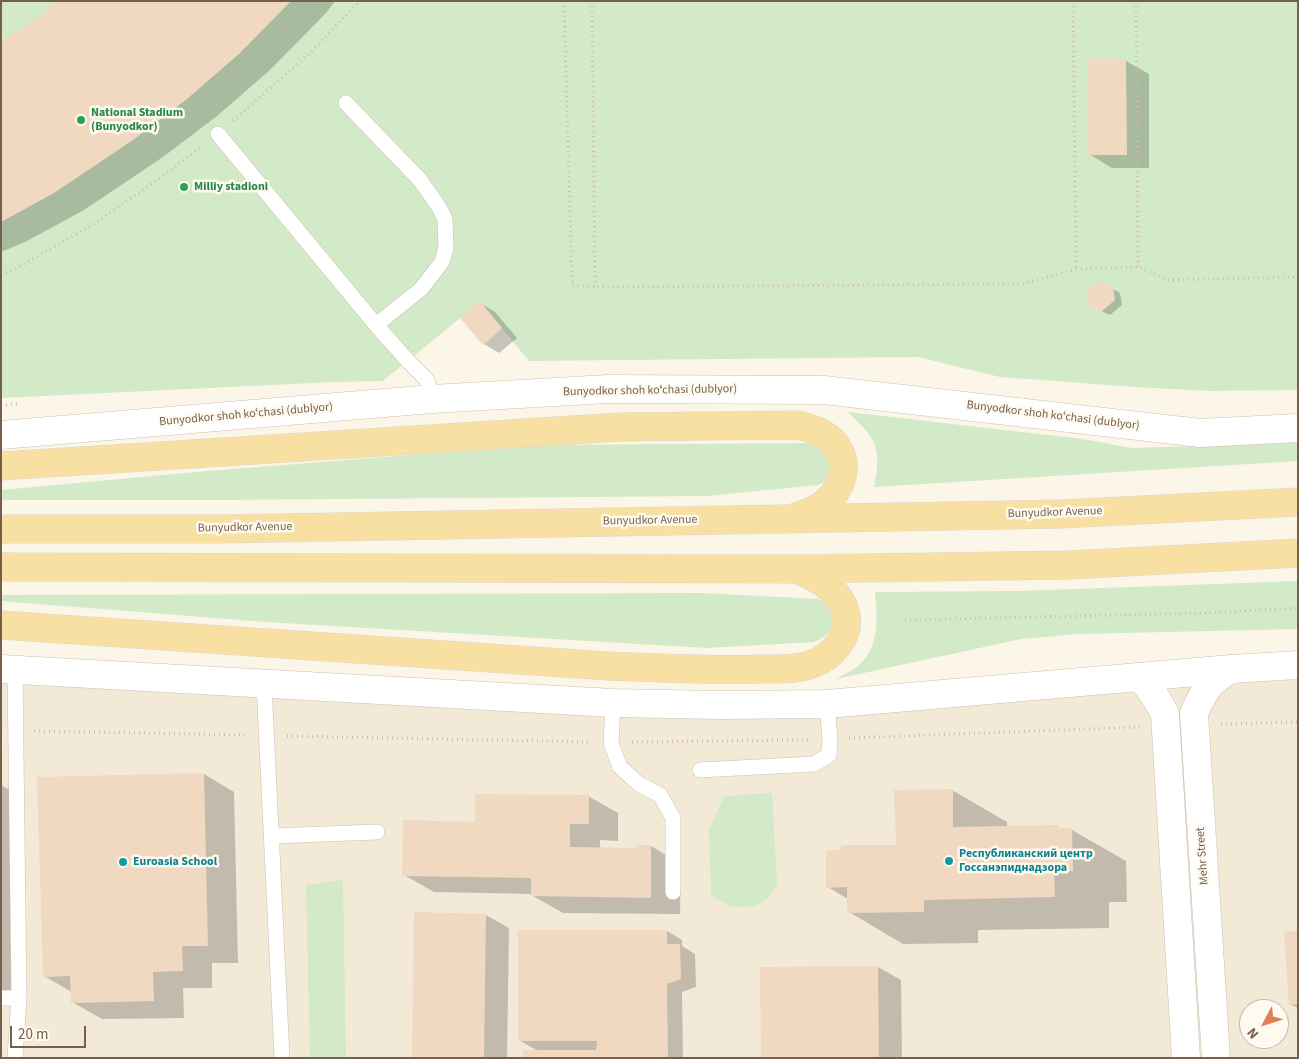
<!DOCTYPE html>
<meta charset="utf-8">
<style>
body{margin:0}
#map{position:relative;width:1299px;height:1059px;overflow:hidden;background:#fcf6e8;font-family:"Source Sans 3",sans-serif}
canvas{display:block}
.frame{position:absolute;inset:0;border:2px solid #765f4d;pointer-events:none}
.north{position:absolute;left:1239px;top:999px;width:50px;height:50px;box-sizing:border-box;background:#fefaef;border:1px solid #c8bcae;border-radius:50%;rotate:230deg;font-size:14px;font-weight:700;line-height:20px;text-align:center;color:#765f4d}
.north::after{content:'';display:block;margin:auto;width:18px;height:22px;background:#e17f52;clip-path:polygon(50% 0,100% 100%,50% 72%,0 100%)}
.scale{position:absolute;left:10px;top:1026px;width:76px;height:22px;box-sizing:border-box;border:2px solid #765f4d;border-top:0;padding-left:6px;font-size:15px;line-height:18px;white-space:nowrap;color:#765f4d;-webkit-text-stroke:4px #fefaef;paint-order:stroke}
</style>
<div id="map">
<canvas width="1299" height="1059"></canvas>
<div class="frame"></div>
<div class="north">N</div>
<div class="scale">20 m</div>
</div>
<script>
const g = document.querySelector('canvas').getContext('2d');
g.lineJoin = 'round';
function fillPath(path, color) {
  g.fillStyle = color;
  g.fill(path, 'evenodd');
}
function stroke(path, color, width, dash) {
  g.strokeStyle = color;
  g.lineWidth = width;
  g.lineCap = dash ? 'butt' : 'round';
  g.setLineDash(dash || []);
  g.stroke(path);
}
function label(font, color, halo, rows, align = 'center') {
  g.font = font + ' "Source Sans 3",sans-serif';
  g.lineWidth = 5;
  g.setLineDash([]);
  g.textBaseline = 'middle';
  g.strokeStyle = halo;
  g.fillStyle = color;
  for (const [text, x, y, turn = 0] of rows) {
    g.save();
    g.translate(x, y);
    g.rotate((+turn || 0) * Math.PI / 180);
    g.textAlign = isNaN(turn) ? turn : align;
    if (halo) g.strokeText(text, 0, 0);
    g.fillText(text, 0, 0);
    g.restore();
  }
}
const residential = new Path2D(`
 M1298,665v393h-1297v-389l612,34zM1249,1009h30v30h-30z`);
const green = new Path2D(`
 M1,1h1297v389l-89,1 -74,-4 -135,-10 -82,-20 -389,4 -49,-59 -97,79 -49,1 -333,16z
 M848,412l235,27 48,9 167,-5v18l-424,26c3,-16 7,-37 -4,-51 -6,-9 -15,-16 -22,-24z
 M817,443l13,9 -1,25 -5,5 -6,3 -111,11 -487,4h-219v-10l206,-19 331,-26z
 M1298,581v48l-219,5 -58,5 -185,40c8,-5 18,-9 24,-15 20,-18 17,-48 15,-72l144,-1z
 M702,593l116,6c23,12 19,35 -4,43l-107,6 -442,-26 -264,-21v-6z
 M772,793l5,91c-3,6 -6,12 -11,16 -17,13 -41,8 -55,-6l-2,-64 15,-34z
 M343,880l3,178h-36l-4,-173z`);
const shadow = new Path2D(`
 M60,1h275l-9,12 -56,57 -53,46 -54,41 -79,53 -59,32 -24,10v-209l40,-26z
 M1126,61l23,13v94h-37l-23,-14z
 M1101,282l19,11 2,12 -12,10 -13,-6z
 M480,303l15,9 22,26 -18,15 -15,-9z
 M204,774l30,18 4,171h-26v25h-29l1,30 -82,1 -30,-17v-10l-28,-16z
 M1,785l14,8 1,207h-15z
 M952,790l55,32v6l50,-1 6,3h9l54,31 1,41h-18v26l-131,2v13l-75,1 -54,-32 -1,-13 -20,-12 69,-41z
 M588,796l30,17v28l-18,-1v8l37,1 14,-3 30,18 -1,50 -117,-1 -30,-17v-2l-99,-2 -30,-17 73,-52z
 M486,915l23,13 -2,130h-94z
 M667,931l15,9v6l13,8 1,33 -14,5 1,66h-158l13,-7 -19,-11z
 M1298,933v75l-8,-4z
 M878,967l23,13 1,78h-139z`);
const building = new Path2D(`
 M58,1h233l-51,52 -53,46 -54,41 -79,53 -53,29v-180l39,-26z
 M1088,60h38l1,95h-39z
 M1101,281l12,6 2,13 -14,12 -13,-6 -2,-14z
 M480,301l22,27 -19,17 -23,-27z
 M204,773l4,173h-26l1,25 -30,1 1,29 -83,2 -1,-27 -27,1 -6,-200z
 M953,789v38l105,-2v3h14l1,43 -19,1 1,25 -131,3v12l-77,1v-26l-21,1v-38h15v-5h55l-2,-55z
 M475,794l114,1v29h-19v23l66,1v-3h15v53l-120,-2v-18l-129,-2 1,-56 72,2z
 M414,912l72,2 -2,144h-72z
 M518,930h149v14h13l1,35 -14,5 1,74h-145v-8h73l1,-9h-79z
 M1298,931v73l-9,1 -5,-73z
 M878,966l1,92h-118l-1,-91z`);
const path = new Path2D(`
 M564,1l8,284 23,2 428,-3 53,-15 62,-2 30,13 130,-3
 M592,1l3,286
 M1073,1l3,268
 M1136,1l2,266
 M233,121l77,-68 50,-52
 M1,274l14,-5 77,-44 71,-49 40,-31
 M1,405l19,-1
 M905,620l300,-7 93,-5
 M1221,724l77,-2
 M34,731l212,4
 M287,736l304,6
 M849,738l291,-11
 M632,742l178,-2`);
const service = new Path2D(`
 M346,103l74,77 19,27 6,12 1,29 -4,14 -21,27 -45,36
 M218,134l158,191 32,36 19,19 5,19
 M15,669l4,329 -4,60
 M264,684l18,374
 M613,703l-2,40 9,24 19,17 21,11 13,23v74
 M700,770l114,-6 15,-9 1,-16 -3,-35
 M272,836l105,-4
 M1,998h18`);
const minor = new Path2D(`
 M1140,677c10,11 18,23 25,37l21,344
 M1216,1058l-22,-345c10,-22 15,-31 37,-44`);
const tertiary = new Path2D(`
 M1,435l431,-36 176,-10 216,1 376,43 98,-5
 M1,669l612,34 107,2 107,-1 404,-35 67,-4`);
const primary = new Path2D(`
 M1,466l619,-39 176,-2c12,2 25,6 35,15 22,21 12,50 -10,66 -8,5 -16,8 -25,11
 M1,529h220l841,-15 236,-12
 M1,567l796,2 272,-4 229,-12
 M1,625l607,41c51,2 101,5 152,3 17,0 36,1 52,-5 20,-7 38,-27 34,-49 -5,-24 -27,-37 -48,-45`);
const markers = [
 [81,120,5,"#2e9e5b"],
 [184,187,5,"#2e9e5b"],
 [949,861,5,"#0f9aa8"],
 [123,862,5,"#0f9aa8"]
];
const leisureNames = [
 ["National Stadium",91,113],
 ["(Bunyodkor)",91,127],
 ["Milliy stadioni",194,187]
];
const streetNames = [
 ["Bunyodkor shoh koʻchasi (dublyor)",650,391,-1],
 ["Bunyodkor shoh koʻchasi (dublyor)",246,415,-5],
 ["Bunyodkor shoh koʻchasi (dublyor)",1053,416,7],
 ["Bunyudkor Avenue",1055,513,-2],
 ["Bunyudkor Avenue",650,521,-1],
 ["Bunyudkor Avenue",245,528,-1],
 ["Mehr Street",1203,856,-94]
];
const cultureNames = [
 ["Республиканский центр",959,854],
 ["Госсанэпиднадзора",959,868],
 ["Euroasia School",133,862]
];
fillPath(residential, '#f3e9d7');
fillPath(green, '#d2eac7');
fillPath(shadow, '#0003');
fillPath(building, '#f1d8c1');
stroke(service, '#cebfae', 16);
stroke(minor, '#cebfae', 29);
stroke(tertiary, '#cebfae', 29);
stroke(primary, '#dbd5d1', 29);
stroke(path, '#d6bba3', 3, [1, 4]);
stroke(service, '#fff', 15);
stroke(minor, '#fff', 28);
stroke(tertiary, '#fff', 28);
stroke(primary, '#f8e0a3', 28);
for (const [x, y, r, color] of markers) {
  const dot = new Path2D();
  dot.arc(x, y, r, 0, 2 * Math.PI);
  g.fillStyle = color;
  g.fill(dot);
  stroke(dot, '#fefaef', 2);
}
label('bold 12px', '#27864d', '#fefaef', leisureNames, 'left');
label('12px', '#765f4d', '#fefaef', streetNames);
label('bold 12px', '#0d838f', '#fefaef', cultureNames, 'left');
</script>
